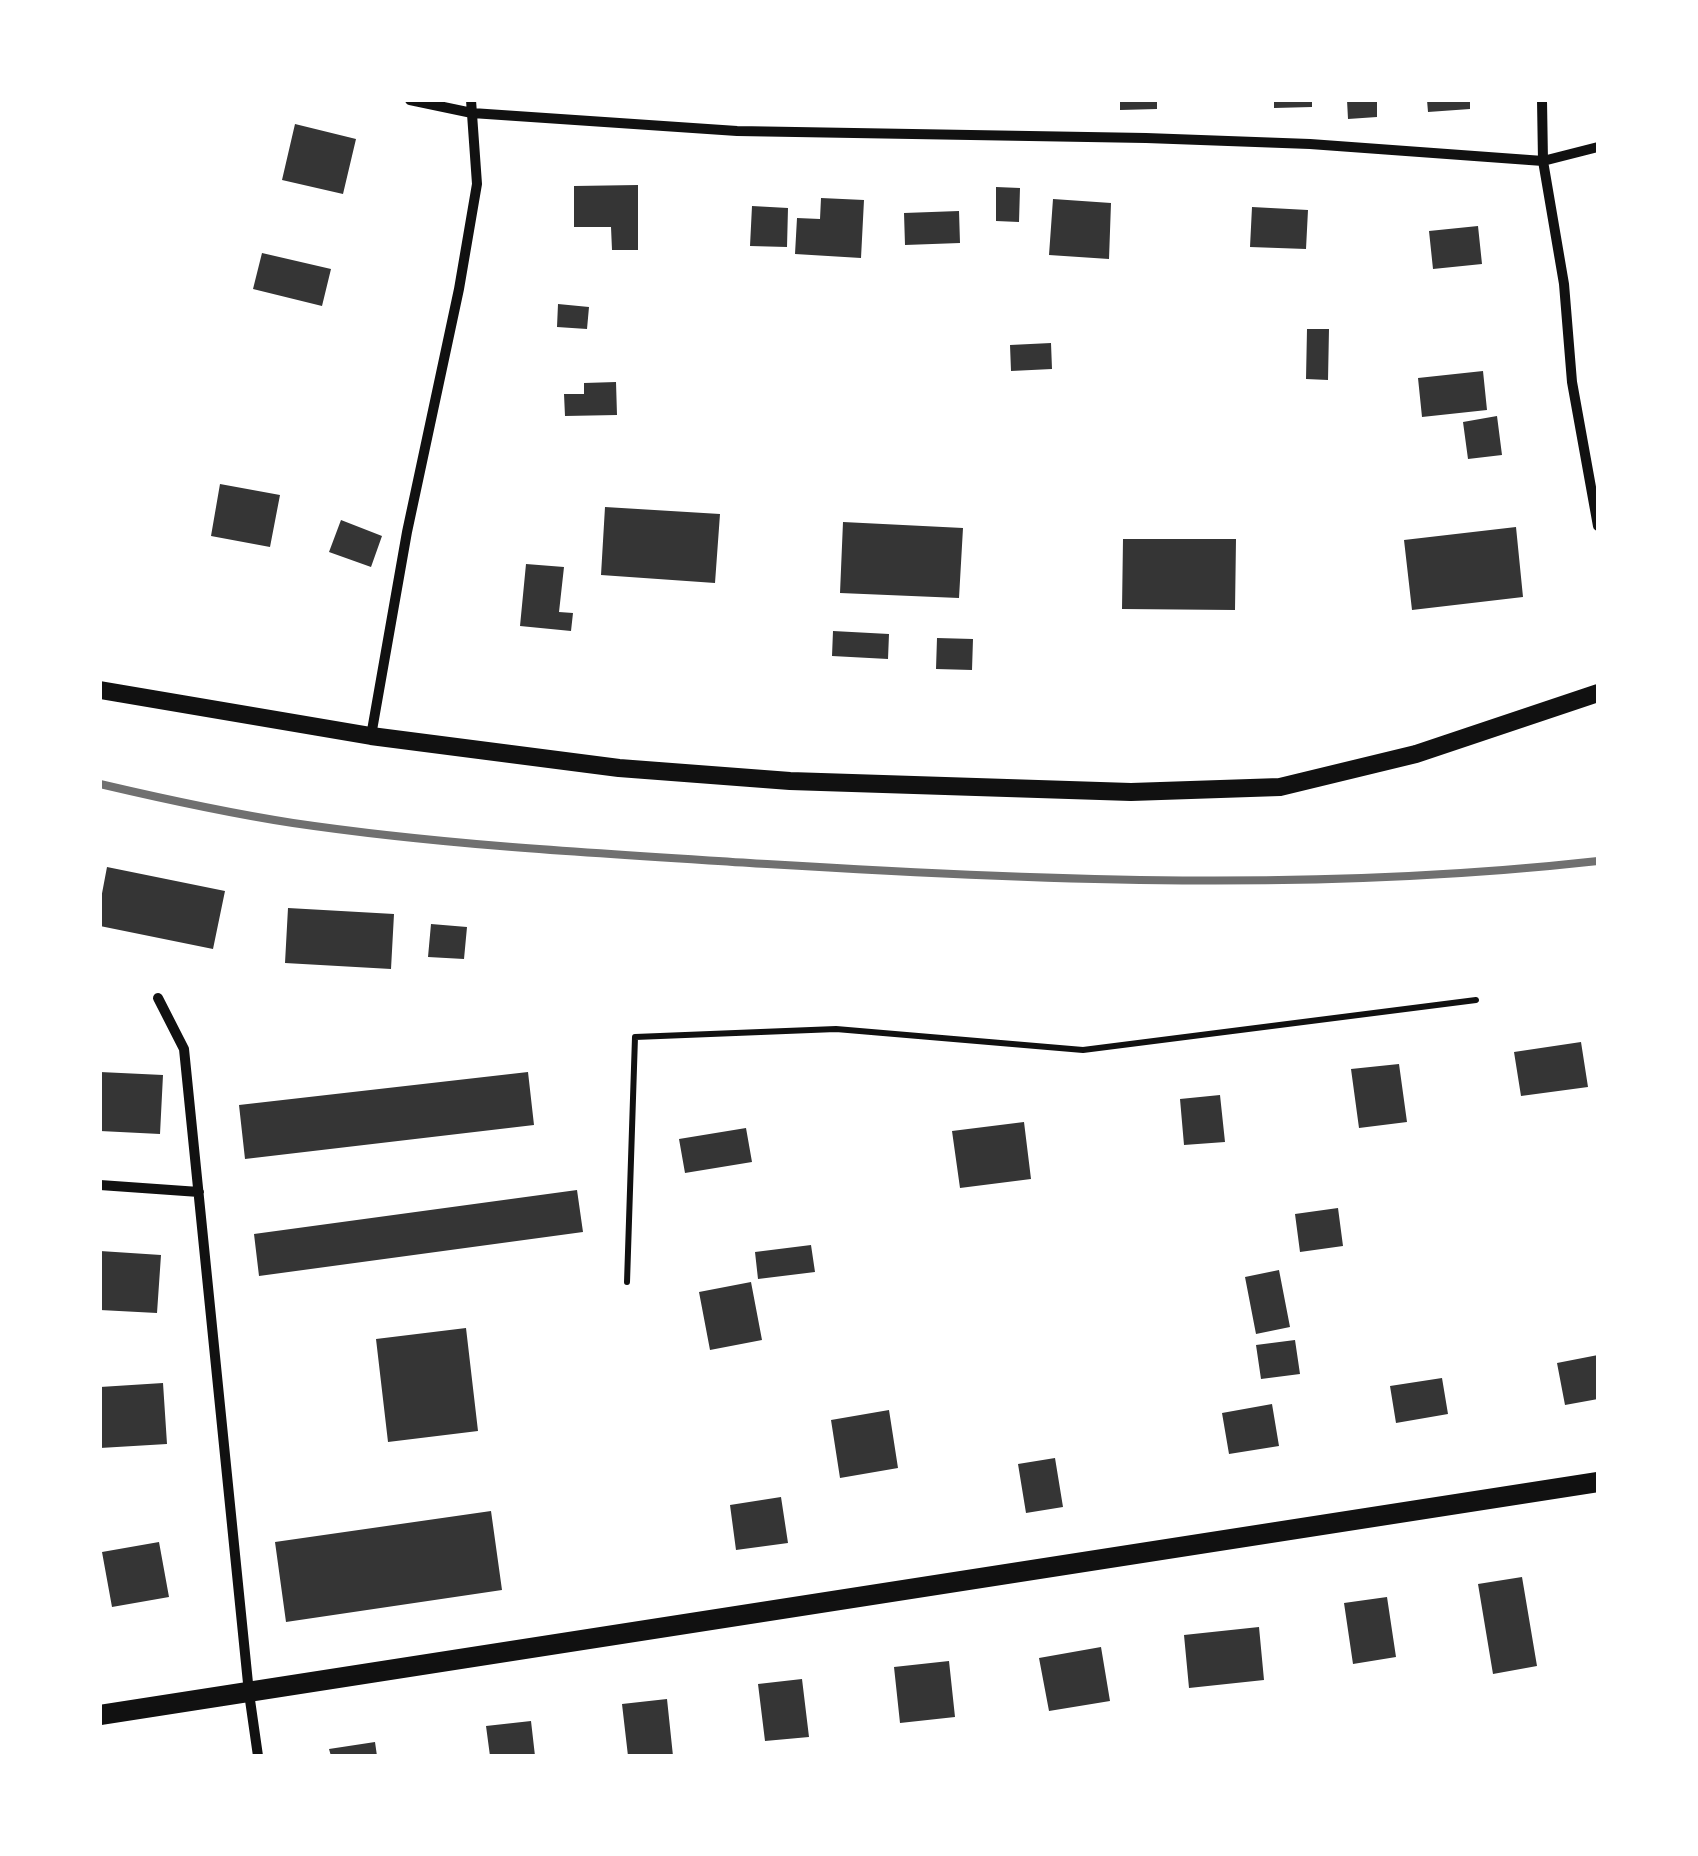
<!DOCTYPE html>
<style>
body{margin:0}
#map{position:relative;width:1698px;height:1856px;overflow:hidden;background:#fff;font-family:Helvetica,sans-serif}
canvas{display:block}
.frame{position:absolute;inset:0;border:102px solid #fff;pointer-events:none}
</style>
<div id="map">
<canvas width="1698" height="1856"></canvas>
<div class="frame"></div>
</div>
<script>
const g = document.querySelector('canvas').getContext('2d');
g.lineJoin = 'round';
function fillPath(path, color) {
  g.fillStyle = color;
  g.fill(path, 'evenodd');
}
function stroke(path, color, width, dash) {
  g.strokeStyle = color;
  g.lineWidth = width;
  g.lineCap = dash ? 'butt' : 'round';
  g.setLineDash(dash || []);
  g.stroke(path);
}
const building = new Path2D(`
 M1120,100h37v9l-37,1z
 M1274,100h38v7l-38,1z
 M1347,100h30v17l-29,2z
 M1427,100h43v9l-42,3z
 M295,124l61,15 -13,55 -61,-14z
 M638,185v65h-26l-1,-23h-37v-41z
 M996,187l24,1 -1,34 -23,-1z
 M821,198l43,2 -3,58 -66,-4 2,-36 23,1z
 M1053,199l58,4 -2,56 -60,-4z
 M752,206l36,2 -1,39 -37,-1z
 M1252,207l56,3 -2,39 -56,-2z
 M959,211l1,32 -55,2 -1,-32z
 M1478,226l4,38 -49,5 -4,-38z
 M262,253l69,16 -9,37 -69,-17z
 M558,304l31,3 -2,22 -30,-2z
 M1307,329h22l-1,51 -22,-1z
 M1051,343l1,26 -41,2 -1,-26z
 M1483,371l4,39 -65,7 -4,-39z
 M616,382l1,33 -52,1 -1,-22h20v-11z
 M1497,416l5,39 -34,4 -5,-37z
 M220,484l60,11 -10,52 -59,-11z
 M605,507l115,7 -5,69 -114,-8z
 M341,520l41,16 -11,31 -42,-15z
 M843,522l120,6 -4,70 -119,-5z
 M1516,527l7,70 -111,13 -8,-70z
 M1123,539h113l-1,71 -113,-1z
 M526,564l38,3 -5,45 14,1 -2,18 -51,-5z
 M833,631l56,3 -1,25 -56,-3z
 M937,638l36,1 -1,31 -36,-1z
 M107,867l118,24 -12,58 -113,-23v-22z
 M288,908l106,6 -3,55 -106,-6z
 M431,924l36,3 -3,32 -36,-2z
 M1581,1042l7,45 -67,9 -7,-44z
 M1399,1064l8,58 -48,6 -8,-59z
 M100,1072l63,3 -3,59 -60,-3z
 M528,1072l6,53 -289,34 -6,-54z
 M1220,1095l5,47 -41,3 -4,-46z
 M1024,1122l7,57 -71,9 -8,-57z
 M746,1128l6,34 -67,11 -6,-34z
 M577,1190l6,42 -324,44 -5,-42z
 M1338,1208l5,38 -43,6 -5,-38z
 M811,1245l4,27 -57,7 -3,-27z
 M100,1251l61,4 -4,58 -57,-3z
 M1279,1270l11,57 -34,7 -11,-57z
 M751,1282l11,58 -52,10 -11,-58z
 M466,1328l12,103 -90,11 -12,-103z
 M1295,1340l5,34 -39,5 -5,-34z
 M1598,1355v44l-33,6 -8,-42z
 M1442,1378l6,36 -52,9 -6,-37z
 M163,1383l4,61 -67,4v-61z
 M1272,1404l7,42 -50,8 -7,-41z
 M889,1410l9,58 -58,10 -9,-58z
 M1055,1458l8,49 -37,6 -8,-49z
 M781,1497l7,46 -52,7 -6,-45z
 M491,1511l11,79 -216,32 -11,-80z
 M159,1542l10,55 -57,10 -10,-55z
 M1522,1577l15,89 -44,8 -15,-90z
 M1387,1597l9,60 -43,7 -9,-61z
 M1259,1627l5,53 -75,8 -5,-53z
 M1101,1647l9,54 -61,10 -10,-53z
 M949,1661l6,56 -55,6 -6,-56z
 M802,1679l7,58 -44,4 -7,-57z
 M667,1699l6,57h-45l-6,-52z
 M531,1721l4,35h-45l-4,-30z
 M375,1742l2,14h-46l-2,-7z`);
const path = new Path2D(`
 M627,1282l8,-245 201,-8 247,21 393,-50`);
const minor = new Path2D(`
 M410,100l62,13 265,18 409,7 164,6 233,17 55,-14
 M1542,100l1,61 21,123 8,98 26,144
 M371,736l36,-204 52,-243 18,-105 -6,-84
 M158,998l26,51 65,644 9,63
 M100,1185l99,7`);
const tertiary = new Path2D(`
 M100,690l271,46 248,32 171,13 341,11 149,-5 136,-33 182,-61`);
const secondary = new Path2D(`
 M100,1715l1498,-233`);
const rail = new Path2D(`
 M100,784c64,15 128,29 193,39 156,23 316,31 474,41 278,17 553,28 831,-3`);
fillPath(building, '#353535');
stroke(path, '#111', 6);
stroke(minor, '#111', 10);
stroke(tertiary, '#111', 18);
stroke(secondary, '#111', 20);
stroke(rail, '#707070', 8);
</script>
